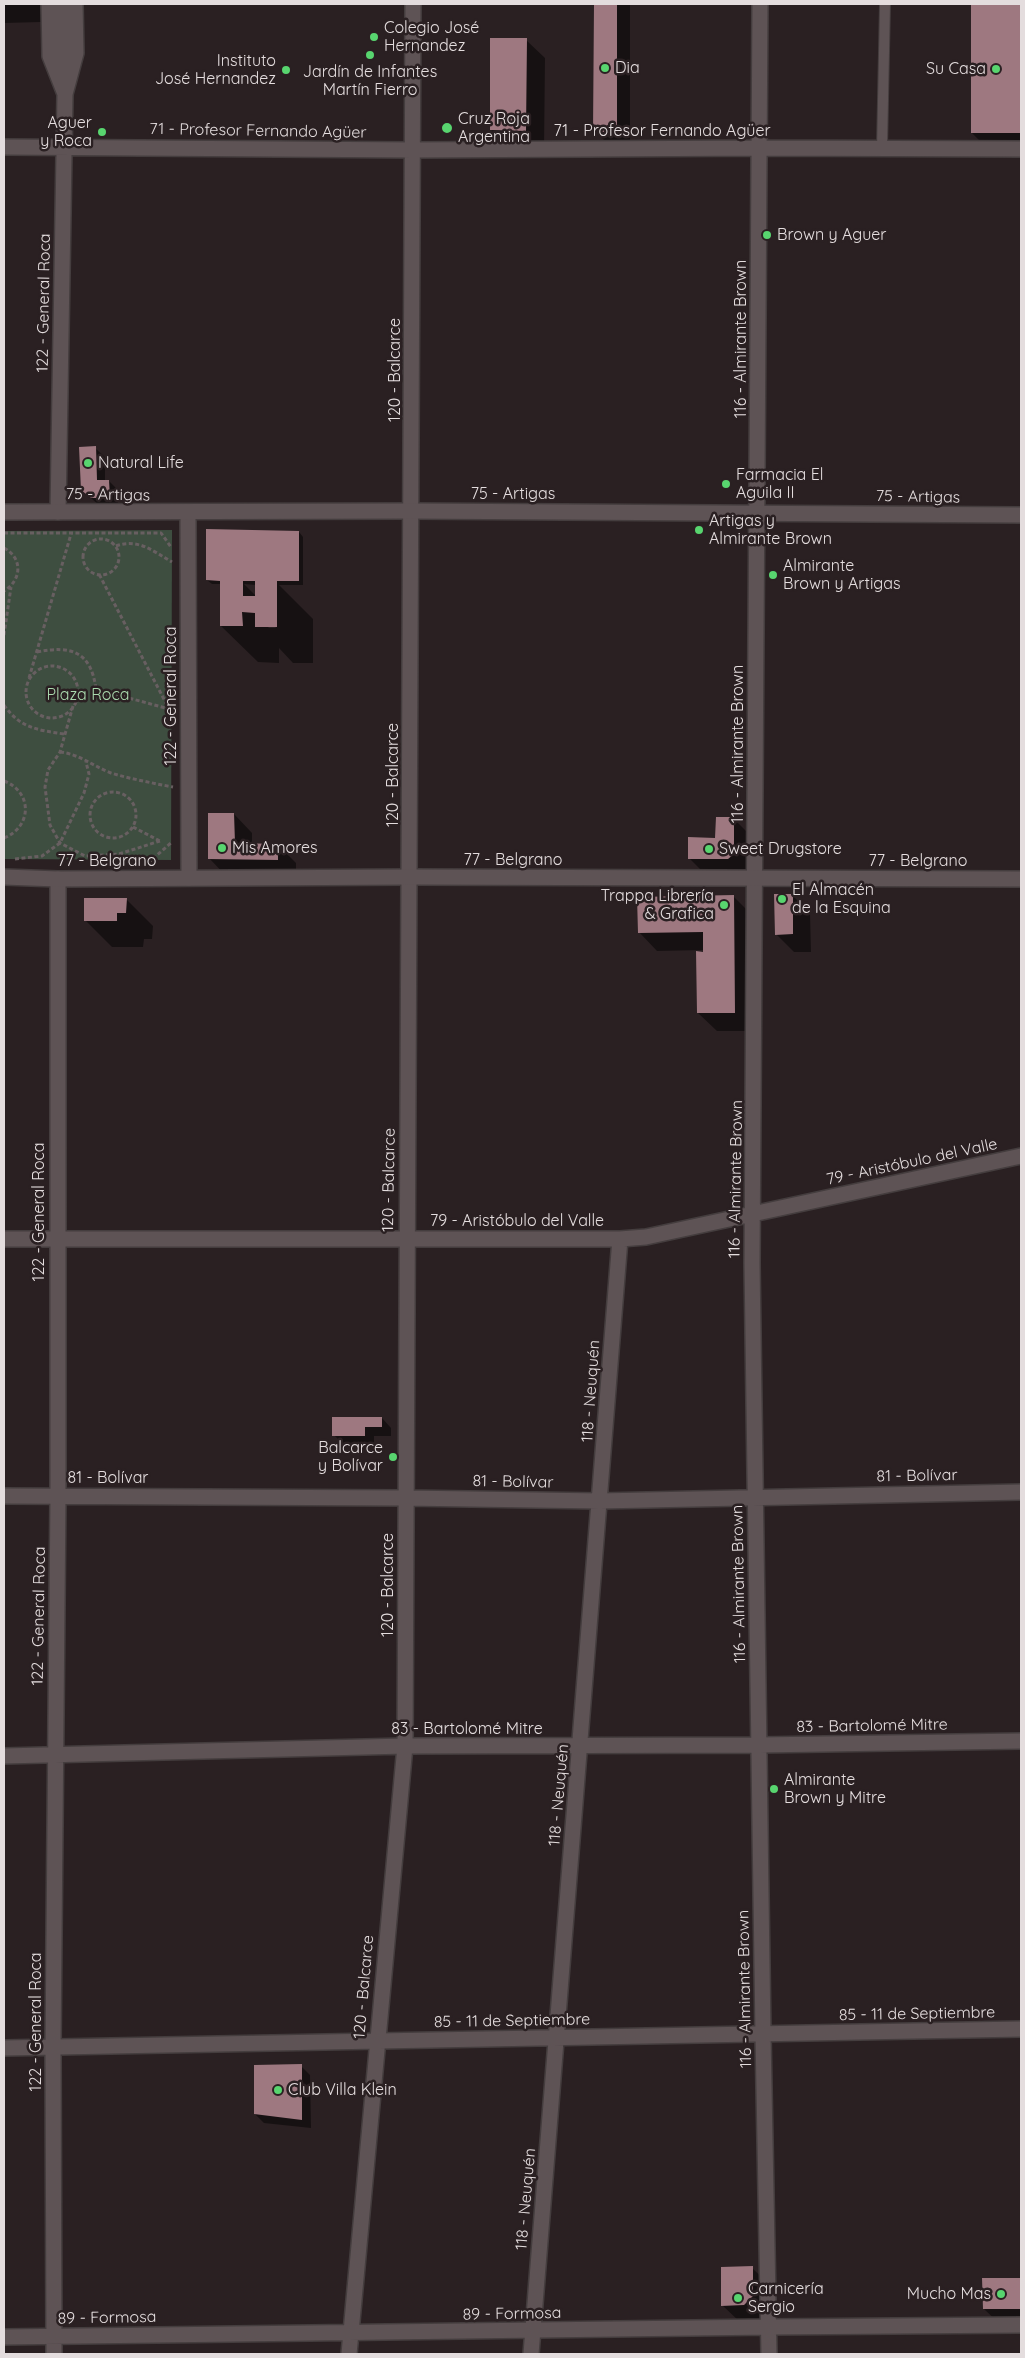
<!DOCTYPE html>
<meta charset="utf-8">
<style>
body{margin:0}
#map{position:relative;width:1025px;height:2358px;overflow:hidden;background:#2a2022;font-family:Quicksand,sans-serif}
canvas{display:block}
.frame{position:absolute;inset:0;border:5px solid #e4ddde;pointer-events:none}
</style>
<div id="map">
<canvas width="1025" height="2358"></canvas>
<div class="frame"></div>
</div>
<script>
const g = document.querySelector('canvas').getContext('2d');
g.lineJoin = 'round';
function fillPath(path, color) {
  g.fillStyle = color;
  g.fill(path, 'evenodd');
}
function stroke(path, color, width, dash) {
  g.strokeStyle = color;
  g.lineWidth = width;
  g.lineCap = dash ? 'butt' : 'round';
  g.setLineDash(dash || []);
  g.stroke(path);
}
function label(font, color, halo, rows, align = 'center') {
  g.font = font + ' Quicksand,sans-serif';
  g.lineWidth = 5;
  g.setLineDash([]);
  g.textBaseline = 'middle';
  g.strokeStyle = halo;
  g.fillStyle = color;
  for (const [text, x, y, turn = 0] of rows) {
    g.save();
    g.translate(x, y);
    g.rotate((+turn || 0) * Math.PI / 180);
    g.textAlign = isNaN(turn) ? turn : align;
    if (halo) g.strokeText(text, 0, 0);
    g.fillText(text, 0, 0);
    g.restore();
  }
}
const green = new Path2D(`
 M172,530l-1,330 -167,-1v-328z`);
const shadow = new Path2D(`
 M4,4h37v18l-37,1z
 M596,4h34v141h-21l-14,-14z
 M973,4h48v138h-40l-9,-9z
 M526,40l19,18 -1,91 -34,-1 -19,-18z
 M95,448l10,9v24h4l9,9v16l-17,1 -19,-17z
 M299,532l4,5v48h-24l34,34v44h-20l-14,-15v15l-21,-1 -37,-36v-42h-9l-5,-4zM244,584l12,1v11zM266,625h8l2,3h-7z
 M234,814l18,19v12h26l18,18v15l-69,-1 -18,-19z
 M734,819l26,26v36l-44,4 -27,-27 27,-19z
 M792,895l18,18 1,39h-17l-18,-18z
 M734,897l18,18 1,116h-36l-19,-18 6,-63 -47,1 -18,-19z
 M126,899l27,27 -1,13h-8l-1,8h-31l-27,-27z
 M382,1418l9,10v8h-17v8h-31l-9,-9z
 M301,2066l9,9 1,53 -47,-5 -9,-9z
 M752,2268l19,18 -9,37h-21l-19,-18z
 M1020,2279l1,48h-18l-19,-18z`);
const building = new Path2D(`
 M594,4h23v128h-24z
 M971,4h50v129h-50z
 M490,38h37l-1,93 -36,-1z
 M96,446l1,34h12l1,18h-19l-10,-8 -2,-43z
 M206,529l93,2v50h-22v46h-22v-14l-13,-1 1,14h-23v-45l-14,-1zM243,581h12v15h-12z
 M208,813h26l1,30 43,1v16l-70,-1z
 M716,817h18v37l-6,5h-40v-22l27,1z
 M774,894h19v40l-18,1z
 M734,895l1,118h-38l-1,-62 7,1v-20l-65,1 -1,-36z
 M84,898h43l-1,15h-9v8h-33z
 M332,1417h50v10h-17v9h-33z
 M302,2064v56l-48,-6v-49z
 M753,2266v30l-9,9 -23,1v-39z
 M982,2278h38v31h-37z`);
const path = new Path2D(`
 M4,533h157l10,14
 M83 557a18 18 0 1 1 36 0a18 18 0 1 1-36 0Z
 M116,546c22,-8 37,5 56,16
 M4,548c19,10 18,32 0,43
 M4,635l7,-48
 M37,652c35,-7 54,0 59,37l73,20 -70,-135
 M26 692a26 26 0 1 1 52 0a26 26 0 1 1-52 0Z
 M29,678l42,-144
 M4,705c16,23 33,25 60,29
 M73,706l-13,46 -12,18 -3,17 5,38 10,18 25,13 34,-2 41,-13
 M60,752c19,2 33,14 51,21 20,6 41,10 62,14
 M4,781c29,11 28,46 0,57
 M90 815a23 23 0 1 1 46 0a23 23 0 1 1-46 0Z
 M133,827l27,14
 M119,854l19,7
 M15,859l27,-3 18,-13 24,-50 5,-19 -3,-12
 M148,863l24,-21`);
const lane = new Path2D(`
 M882,148l3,-144`);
const street = new Path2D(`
 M49,4l1,52 15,38
 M61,4l3,74
 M760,4l-8,1259 11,772 6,319
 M4,147l410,3 346,-2 261,1
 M58,512l7,-418 11,-41 -1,-49
 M188,513l1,365
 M4,1239h616l26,-2 375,-81
 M4,1496l402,2 194,3 421,-9
 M4,1756l401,-10 354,-1 262,-4
 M4,2048l1017,-19
 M4,2337l765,-10 252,-2
 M54,2354l-1,-307 5,-552v-616
 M349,2354l56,-608 8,-1742
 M531,2354l89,-1115`);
const secondary = new Path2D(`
 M4,512l407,-1 610,4
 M4,877l54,2 353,-2 610,2`);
const markers = [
 [374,37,5,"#58d56f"],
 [370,55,5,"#58d56f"],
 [605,68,5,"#58d56f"],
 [996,69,5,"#58d56f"],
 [286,70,5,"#58d56f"],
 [447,128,6,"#58d56f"],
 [102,132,5,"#58d56f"],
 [767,235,5,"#58d56f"],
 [88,463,5,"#58d56f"],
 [726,484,5,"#58d56f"],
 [699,530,5,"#58d56f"],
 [773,575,5,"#58d56f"],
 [222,848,5,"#58d56f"],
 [709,849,5,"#58d56f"],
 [782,899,5,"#58d56f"],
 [724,905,5,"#58d56f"],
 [393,1457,5,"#58d56f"],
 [774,1789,5,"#58d56f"],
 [278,2090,5,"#58d56f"],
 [1001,2294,5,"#58d56f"],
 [738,2298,5,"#58d56f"]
];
const poiNames = [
 ["Colegio José",384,28],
 ["Hernandez",384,46],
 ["Instituto",276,61,"right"],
 ["José Hernandez",276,79,"right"],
 ["Dia",615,68],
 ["Su Casa",986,69,"right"],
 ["Jardín de Infantes",370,72,"center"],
 ["Martín Fierro",370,90,"center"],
 ["Cruz Roja",458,119],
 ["Argentina",458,137],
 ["Aguer",92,123,"right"],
 ["y Roca",92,141,"right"],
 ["Brown y Aguer",777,235],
 ["Natural Life",98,463],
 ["Farmacia El",736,475],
 ["Aguila II",736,493],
 ["Artigas y",709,521],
 ["Almirante Brown",709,539],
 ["Almirante",783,566],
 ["Brown y Artigas",783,584],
 ["Mis Amores",232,848],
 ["Sweet Drugstore",719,849],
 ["El Almacén",792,890],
 ["de la Esquina",792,908],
 ["Trappa Librería",714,896,"right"],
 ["& Grafica",714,914,"right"],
 ["Balcarce",383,1448,"right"],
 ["y Bolívar",383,1466,"right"],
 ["Almirante",784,1780],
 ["Brown y Mitre",784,1798],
 ["Club Villa Klein",288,2090],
 ["Carnicería",748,2289],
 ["Sergio",748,2307],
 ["Mucho Mas",991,2294,"right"]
];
const streetNames = [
 ["71 - Profesor Fernando Agüer",258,131,1],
 ["71 - Profesor Fernando Agüer",662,131],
 ["122 - General Roca",44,303,-89],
 ["116 - Almirante Brown",741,339,-90],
 ["120 - Balcarce",395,370,-90],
 ["75 - Artigas",513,494],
 ["75 - Artigas",108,495,1],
 ["75 - Artigas",918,497,1],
 ["122 - General Roca",171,696,-90],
 ["116 - Almirante Brown",738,744,-90],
 ["120 - Balcarce",393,775,-90],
 ["77 - Belgrano",513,860],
 ["77 - Belgrano",107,861],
 ["77 - Belgrano",918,861],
 ["79 - Aristóbulo del Valle",912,1162,-12],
 ["116 - Almirante Brown",736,1179,-89],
 ["120 - Balcarce",389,1180,-89],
 ["122 - General Roca",39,1212,-90],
 ["79 - Aristóbulo del Valle",517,1221],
 ["118 - Neuquén",591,1391,-86],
 ["81 - Bolívar",917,1476,-1],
 ["81 - Bolívar",108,1478],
 ["81 - Bolívar",513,1482,1],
 ["116 - Almirante Brown",739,1584,-91],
 ["120 - Balcarce",388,1585,-90],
 ["122 - General Roca",39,1616,-89],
 ["83 - Bartolomé Mitre",872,1726,-1],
 ["83 - Bartolomé Mitre",467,1729],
 ["118 - Neuquén",559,1795,-85],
 ["120 - Balcarce",364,1987,-85],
 ["116 - Almirante Brown",745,1989,-91],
 ["85 - 11 de Septiembre",917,2014,-1],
 ["85 - 11 de Septiembre",512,2021,-1],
 ["122 - General Roca",36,2022,-90],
 ["118 - Neuquén",526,2199,-85],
 ["89 - Formosa",512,2314,-1],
 ["89 - Formosa",107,2318,-1]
];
const parkNames = [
 ["Plaza Roca",88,695]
];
fillPath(green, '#3e4e40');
fillPath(shadow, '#0007');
fillPath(building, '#9e7880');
stroke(lane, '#443d3e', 12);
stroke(street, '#443d3e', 18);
stroke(secondary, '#443d3e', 18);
stroke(path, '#685f61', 3, [4, 2.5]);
stroke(lane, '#5e5355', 10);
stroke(street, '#5e5355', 15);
stroke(secondary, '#5e5355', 15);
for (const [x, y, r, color] of markers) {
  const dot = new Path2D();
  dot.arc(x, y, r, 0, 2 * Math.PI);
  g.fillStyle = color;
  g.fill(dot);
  stroke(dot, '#2a2022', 2);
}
label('16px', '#e4ddde', '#2a2022', poiNames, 'left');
label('16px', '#e4ddde', '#2a2022', streetNames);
label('16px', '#aadaae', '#2a2022', parkNames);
</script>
